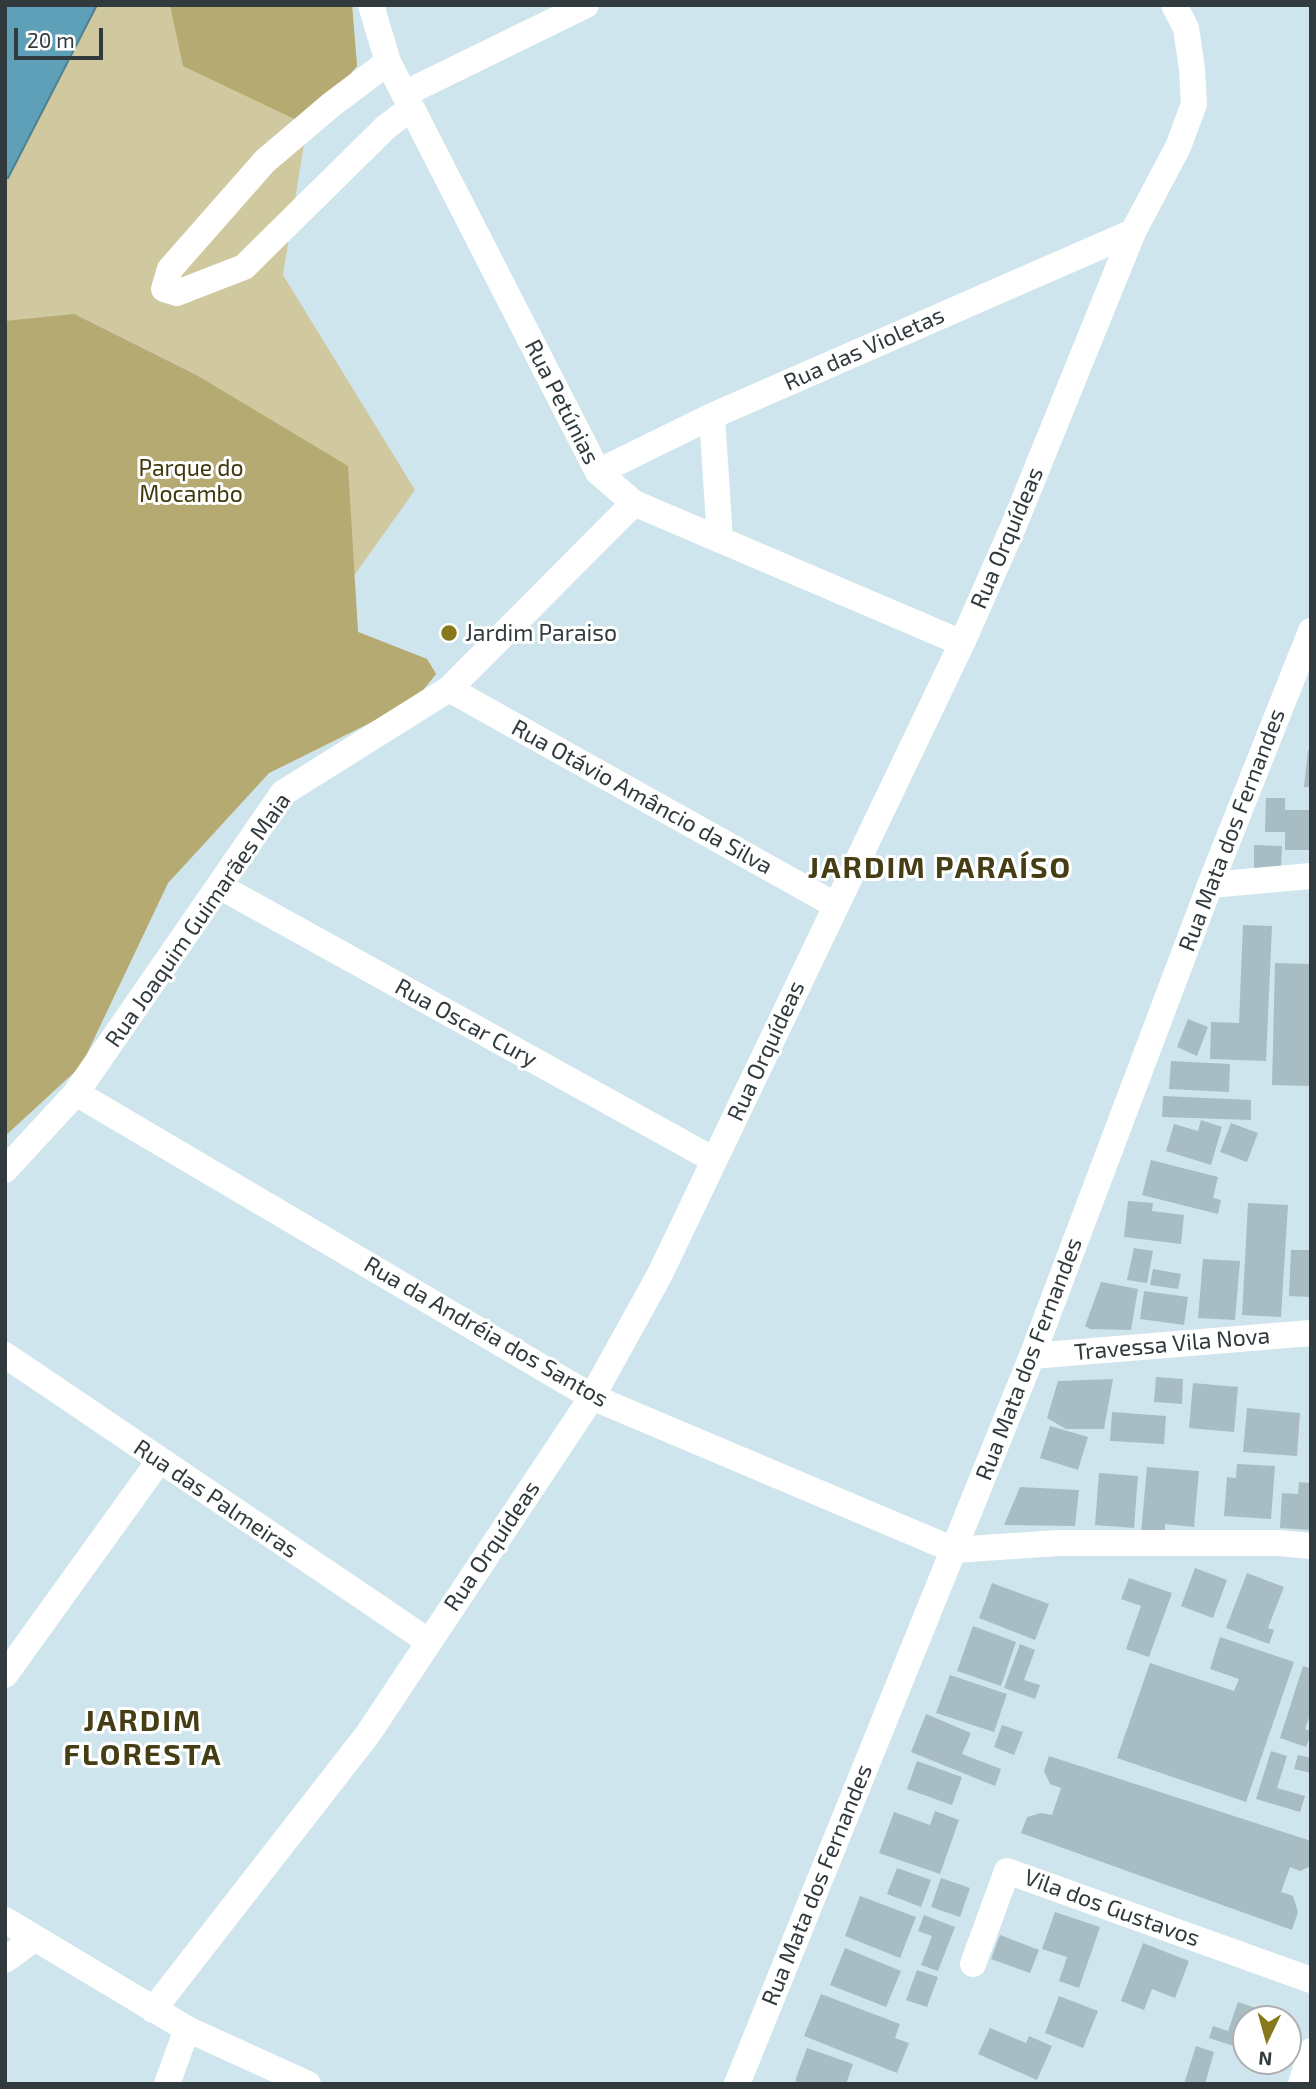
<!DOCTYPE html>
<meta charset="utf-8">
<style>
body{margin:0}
#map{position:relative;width:1316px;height:2089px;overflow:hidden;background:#cfe5ed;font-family:"Exo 2",sans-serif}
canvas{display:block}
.frame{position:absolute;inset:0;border:7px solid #313a3d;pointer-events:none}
.north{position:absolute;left:1232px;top:2005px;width:70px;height:70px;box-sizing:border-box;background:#fff;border:2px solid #adb0b1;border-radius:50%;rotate:185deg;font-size:19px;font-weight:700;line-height:28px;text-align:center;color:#313a3d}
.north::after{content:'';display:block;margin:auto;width:24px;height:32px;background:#87781c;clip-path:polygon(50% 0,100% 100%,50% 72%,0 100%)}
.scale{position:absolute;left:14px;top:28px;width:89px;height:32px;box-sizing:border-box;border:4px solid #313a3d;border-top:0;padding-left:9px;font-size:21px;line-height:24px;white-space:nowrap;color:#313a3d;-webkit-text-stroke:5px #fff;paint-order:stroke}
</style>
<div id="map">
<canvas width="1316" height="2089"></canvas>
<div class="frame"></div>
<div class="north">N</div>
<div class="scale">20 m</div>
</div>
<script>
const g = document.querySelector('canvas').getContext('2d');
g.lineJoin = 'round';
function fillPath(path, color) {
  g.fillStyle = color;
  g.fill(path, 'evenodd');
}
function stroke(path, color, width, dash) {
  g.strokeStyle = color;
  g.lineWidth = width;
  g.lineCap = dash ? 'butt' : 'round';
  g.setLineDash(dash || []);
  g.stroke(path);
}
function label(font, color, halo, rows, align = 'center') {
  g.font = font + ' "Exo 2",sans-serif';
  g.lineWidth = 6;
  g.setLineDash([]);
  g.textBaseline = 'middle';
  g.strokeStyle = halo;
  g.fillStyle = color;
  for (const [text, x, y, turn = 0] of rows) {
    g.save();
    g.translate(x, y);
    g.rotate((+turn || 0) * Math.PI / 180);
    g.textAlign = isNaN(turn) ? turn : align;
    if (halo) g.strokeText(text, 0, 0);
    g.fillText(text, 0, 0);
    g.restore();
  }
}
const green = new Path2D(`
 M5,5h347l5,61 -50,59 -24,150 132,215 -62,87 5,55 69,27 9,15 -22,27 -145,72 -101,110 -87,183 -76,70z`);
const forest = new Path2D(`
 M170,5h182l5,61 -50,59 -124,-59z
 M74,314l124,62 150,90 10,166 69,27 9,15 -22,27 -145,72 -101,110 -87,183 -76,70v-815z`);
const water = new Path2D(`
 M5,5h92l-89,173 -3,-1z`);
const building = new Path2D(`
 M1308,750h3v37h-7z
 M1266,798h19v12h26v40h-26v-18h-20z
 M1254,845l28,1 -1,23 -27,-1z
 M1243,925l29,1 -6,135 -56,-2 1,-37 28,1z
 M1275,963l36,1v122l-39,-1z
 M1188,1019l20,8 -11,29 -20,-9z
 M1171,1061l59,3 -1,28 -60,-3z
 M1163,1096l88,4v20l-89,-3z
 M1201,1120l21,7 -11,38 -45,-14 8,-27 24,7z
 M1231,1123l27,10 -11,29 -27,-10z
 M1151,1160l67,17 -5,21 8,2 -3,14 -76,-19z
 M1128,1201l25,2 -1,8 32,4 -3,29 -57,-7z
 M1248,1203l40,2 -7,112 -39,-2z
 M1134,1248l19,3 -6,32 -20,-3z
 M1291,1250h20v47l-22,-1z
 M1203,1259l37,2 -5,59 -37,-2z
 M1153,1269l28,5 -3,15 -28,-4z
 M1101,1282l37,7 -7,41 -41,-1 -5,-3z
 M1144,1291l44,6 -4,28 -44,-6z
 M1156,1377l27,2 -1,25 -28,-2z
 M1113,1379l-9,50h-38l-19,-11 11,-37z
 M1193,1383l45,4 -4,45 -45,-4z
 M1247,1408l53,5 -3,43 -54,-4z
 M1112,1412l54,4 -2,28 -54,-3z
 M1050,1426l38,11 -10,33 -38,-12z
 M1237,1464l38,2 -4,53 -47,-3 3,-39 9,1z
 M1147,1467l52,4 -5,56 -29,-3v11l-24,-2z
 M1099,1473l39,3 -4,52 -39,-3z
 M1299,1482l12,1v47l-31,-2 2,-35 16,1z
 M1020,1487l59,3 -4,36 -71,-1z
 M1195,1568l32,12 -14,38 -32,-12z
 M1247,1573l37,14 -16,41 6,2 -5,14 -43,-16z
 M1129,1578l43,15 -23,64 -23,-8 15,-43 -20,-7z
 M992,1583l57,21 -14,36 -56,-22z
 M973,1626l43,16 -15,44 -44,-15z
 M1220,1637l74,25 -48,140 -129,-44 33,-95 84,28 5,-12 -29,-10z
 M1020,1644l15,6 -11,30 16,5 -5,14 -31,-11z
 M1303,1666l8,2v44l-6,17 6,2v3l-5,13 -26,-9z
 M950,1675l57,19 -13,38 -58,-19z
 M926,1714l45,19 -9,21 39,15 -6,17 -84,-34z
 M1002,1725l21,7 -9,23 -20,-8z
 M1271,1751l16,5 -10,32 28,8 -5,16 -44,-13z
 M1298,1755l13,3v15l-17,-4z
 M1049,1756l262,85v25l-11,5 -10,-4 -9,25 12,4 5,16 -6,18 -271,-97 6,-16 14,-4 11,2 9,-27 -11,-4 -6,-13z
 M917,1761l45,16 -10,28 -45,-16z
 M935,1811l24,9 -19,54 -61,-21 15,-41 36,13z
 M897,1868l34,12 -10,27 -34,-13z
 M941,1878l29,10 -10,29 -29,-10z
 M860,1896l56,21 -16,41 -55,-22z
 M1055,1912l45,15 -21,61 -20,-7 8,-24 -25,-8z
 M924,1915l31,12 -17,44 -17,-6 11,-29 -14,-5z
 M1000,1935l39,15 -9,23 -39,-14z
 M1143,1943l46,18 -14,37 -23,-9 -8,21 -23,-9z
 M845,1948l56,23 -15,36 -56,-22z
 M917,1970l21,7 -11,30 -21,-7z
 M821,1994l79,30 -5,14 14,5 -12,30 -93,-37z
 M1059,1996l39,15 -15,37 -38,-15z
 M1238,2002l50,17h-42v31l-37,-12 4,-12 15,5z
 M990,2028l36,15 3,-7 23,10 -15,34 -59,-26z
 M1196,2046l18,6 -9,32h-21z
 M807,2048l46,16 -7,20h-44l-7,-3z`);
const street = new Path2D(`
 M371,5l17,57 210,410 36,31 328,140
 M388,62l-57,43 -66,56 -95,108 -6,20 13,4 67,-26 142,-140 25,-19
 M404,94l182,-89
 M712,416l8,124
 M598,472l114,-56 421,-184
 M449,689l386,216
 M1210,885l101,-9
 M219,886l495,274
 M76,1093l516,304 362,153 104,-7h221l32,3
 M5,1170l71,-77 207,-300 166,-104 185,-186
 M5,1355l423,286
 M1032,1356l279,-23
 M5,1675l154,-214
 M5,1920l182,109 121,55
 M5,1960l29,-21
 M973,1964l34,-93 304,109
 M153,2010l215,-276 224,-337 67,-121 303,-633 52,-118 119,-293 45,-85 16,-43 -2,-35 -6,-41 -12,-23
 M167,2084l20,-55
 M737,2084l295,-728 178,-471 101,-254
 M1301,2084l10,-33`);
const markers = [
 [449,633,9,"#87781c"]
];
const streetNames = [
 ["Rua das Violetas",864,349,-24],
 ["Rua Petúnias",562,402,63],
 ["Rua Orquídeas",1007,538,-67],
 ["Rua Otávio Amâncio da Silva",642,797,29],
 ["Rua Mata dos Fernandes",1232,830,-69],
 ["Rua Joaquim Guimarães Maia",198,920,-55],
 ["Rua Oscar Cury",466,1023,29],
 ["Rua Orquídeas",766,1051,-65],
 ["Rua da Andréia dos Santos",486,1332,30],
 ["Travessa Vila Nova",1172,1344,-5],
 ["Rua Mata dos Fernandes",1029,1359,-69],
 ["Rua das Palmeiras",216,1499,34],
 ["Rua Orquídeas",492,1546,-56],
 ["Rua Mata dos Fernandes",817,1885,-68],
 ["Vila dos Gustavos",1112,1908,20]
];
const parkNames = [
 ["Parque do",191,468],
 ["Mocambo",191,494]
];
const poiNames = [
 ["Jardim Paraiso",465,633]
];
const districtNames = [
 ["JARDIM PARAÍSO",940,868],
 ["JARDIM",143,1721],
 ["FLORESTA",143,1755]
];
fillPath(green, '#d0c89f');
fillPath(forest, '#b4aa72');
fillPath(water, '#5ea0b7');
stroke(water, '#508192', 2);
fillPath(building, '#a8bcc4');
stroke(street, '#fff', 26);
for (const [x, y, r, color] of markers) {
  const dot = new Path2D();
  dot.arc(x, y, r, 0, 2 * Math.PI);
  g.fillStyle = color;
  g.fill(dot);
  stroke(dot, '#fff', 2.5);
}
label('23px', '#313a3d', '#fff', streetNames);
label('23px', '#40380a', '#fff', parkNames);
label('23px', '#313a3d', '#fff', poiNames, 'left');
g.letterSpacing = '2px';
label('bold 30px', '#453d14', '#fff', districtNames);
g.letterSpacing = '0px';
</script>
